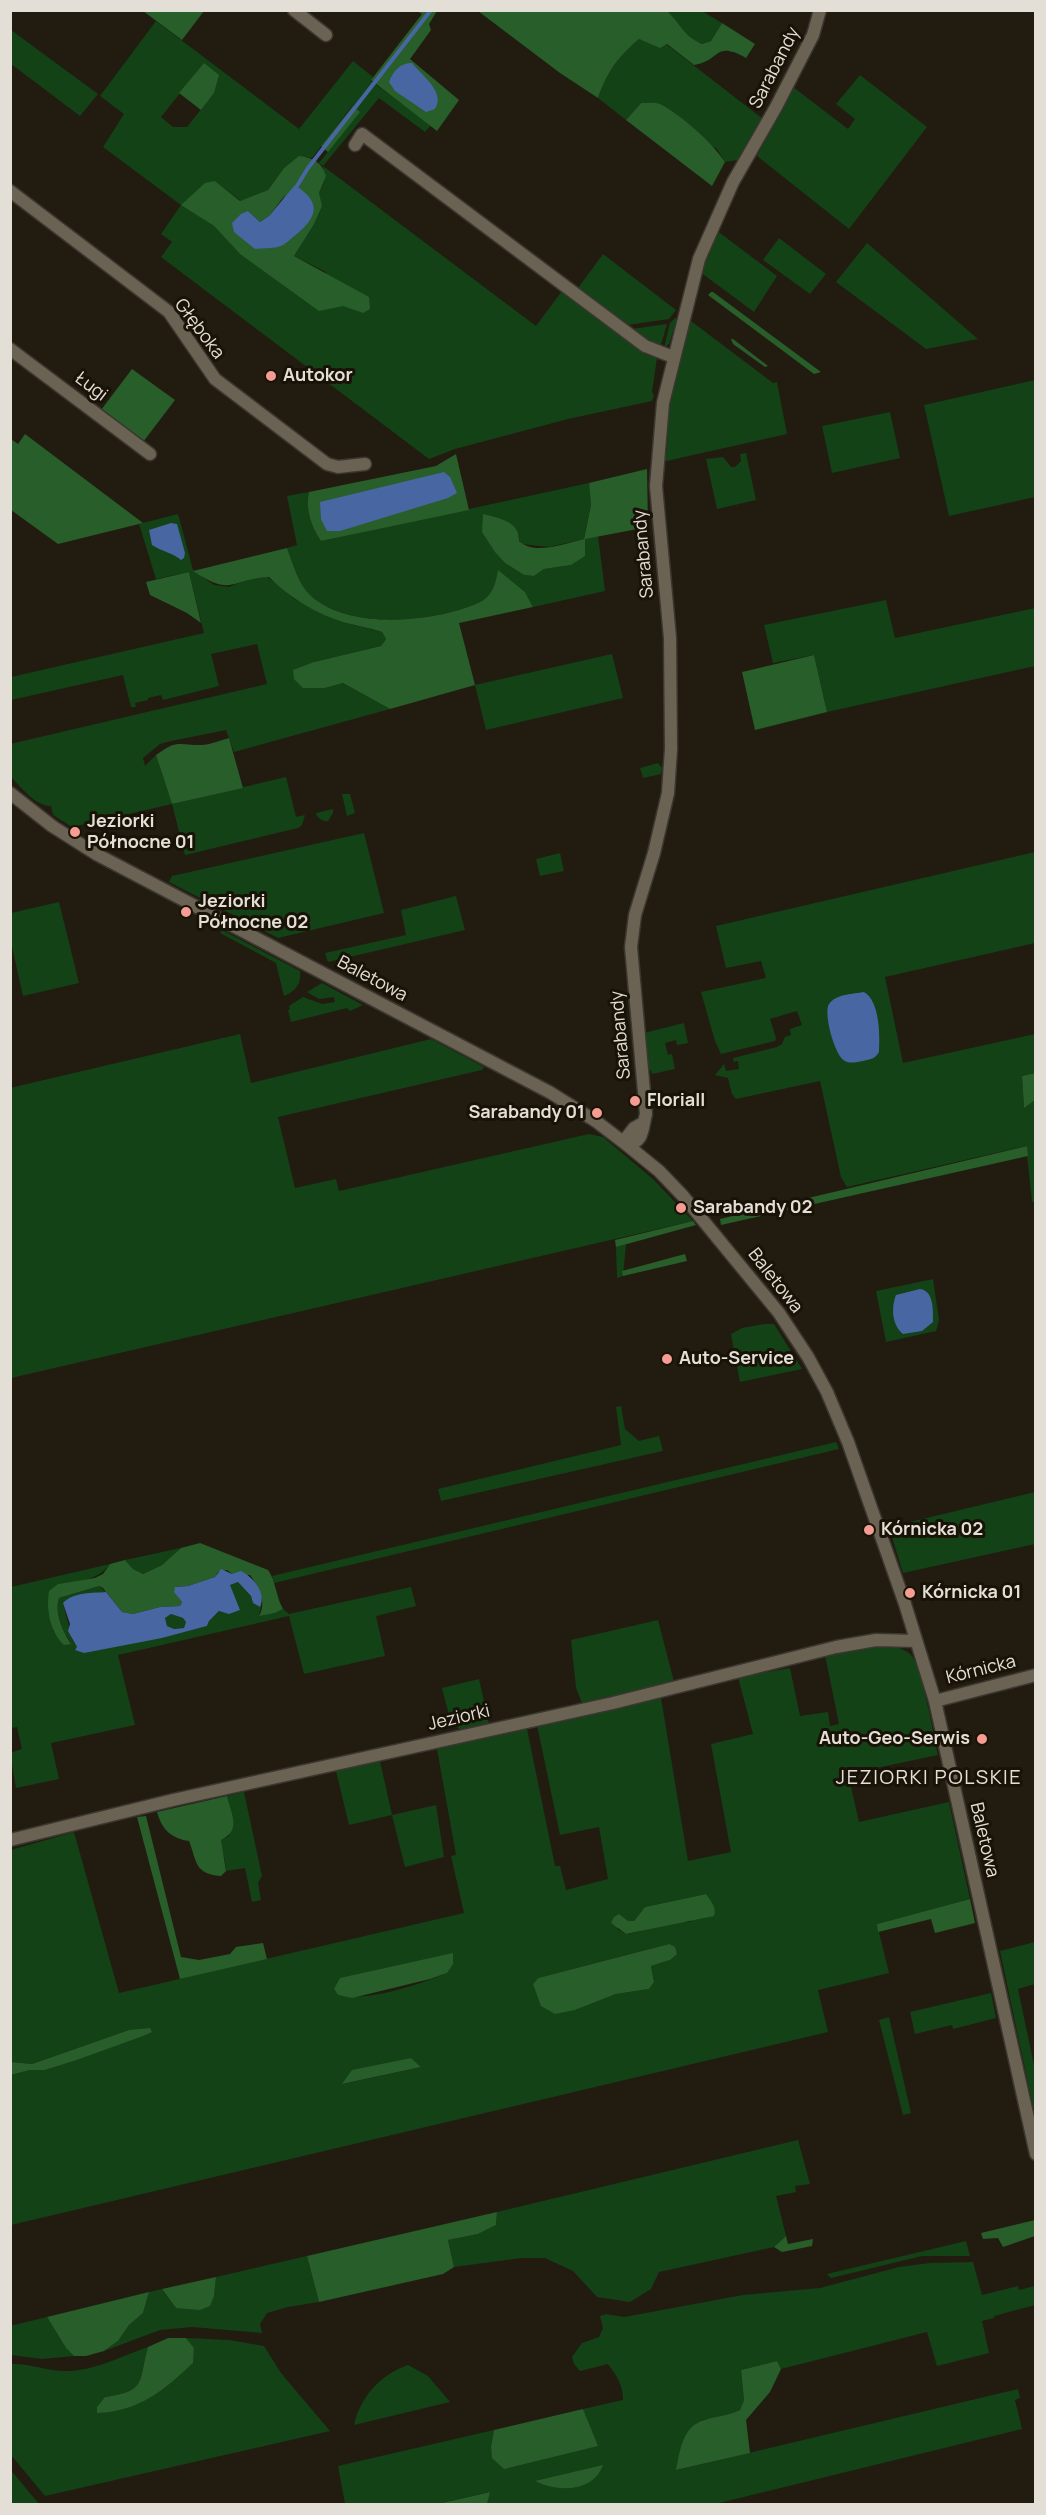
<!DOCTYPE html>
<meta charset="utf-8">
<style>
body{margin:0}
#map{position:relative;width:1046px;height:2515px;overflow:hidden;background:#221c10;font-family:Manrope,sans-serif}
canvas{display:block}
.frame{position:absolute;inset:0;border:12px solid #e3dfd7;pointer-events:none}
</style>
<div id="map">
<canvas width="1046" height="2515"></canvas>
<div class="frame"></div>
</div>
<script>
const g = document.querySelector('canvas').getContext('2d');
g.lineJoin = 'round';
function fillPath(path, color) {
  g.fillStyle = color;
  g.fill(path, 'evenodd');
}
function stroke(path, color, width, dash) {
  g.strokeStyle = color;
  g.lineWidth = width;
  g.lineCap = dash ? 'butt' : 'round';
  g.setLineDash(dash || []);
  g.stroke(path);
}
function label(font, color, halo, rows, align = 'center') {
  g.font = font + ' Manrope,sans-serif';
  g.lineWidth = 6;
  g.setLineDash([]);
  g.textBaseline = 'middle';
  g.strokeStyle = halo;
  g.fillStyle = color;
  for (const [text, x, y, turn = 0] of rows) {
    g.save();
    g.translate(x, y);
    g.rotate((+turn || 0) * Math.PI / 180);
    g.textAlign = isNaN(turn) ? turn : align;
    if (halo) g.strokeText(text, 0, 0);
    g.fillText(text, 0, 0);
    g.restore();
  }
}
const green = new Path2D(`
 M667,11h35l20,12 -11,18 -9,3c-21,-9 -20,-19 -35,-33z
 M156,21l143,108 54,-68 20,16 -2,4 60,44 -6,7 -46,-34 -56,68 213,160 26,-35 85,64 10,3 -5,34 2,4 -2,5 -84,18 -113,30 -26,10 -268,-202 11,-15 -11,-8 20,-29 -78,-58 21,-33 -24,-18zM204,63l10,30 -27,34h-14l-12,-10zM352,106l7,6 -40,51 4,3 1,16 -5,11 -6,33 -19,30 30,15 39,42 -106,-48 -17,-11 -26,-28 -32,-21 33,-24 26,20 27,-11 16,-22 15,-11 13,1z
 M11,30l87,64 -18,22 -69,-52z
 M639,39l27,5 97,75 -25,41 -13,2 -8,-13 -76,-46 -15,17 -28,-22c9,-26 20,-41 41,-59z
 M860,75l67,52 -78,102 -92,-73 36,-69 55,42 7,-10 -19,-15z
 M716,230l61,46 -23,36 -54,-40z
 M779,238l47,36 -16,20 -47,-34z
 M867,243l111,96 -52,10 -90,-67z
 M603,254l73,56 -7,9 -42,6 -49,-37z
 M675,318l2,1 -8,25 -5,4 6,-25z
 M687,318l86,65 4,-1 10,52 -125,28v-9l5,-2 1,-45z
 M667,324l-7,24 -28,-19z
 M1035,380v117l-86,19 -25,-111z
 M890,412l10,46 -68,15 -10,-47z
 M746,453l10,47 -39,9 -11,-50 17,-2 8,10h4l6,-6 -1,-7z
 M589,483l2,22 -7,33 14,-2 7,55 -72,16 -8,-15 -26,-21c-3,9 -4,18 -11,25 -6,8 -19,11 -29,14 -42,12 -106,17 -143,-10 -17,-12 -22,-34 -29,-52l10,-3 -10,-49 22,-4c-4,16 2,35 12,49zM519,535v5l3,4 27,3 35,-8 -13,26 -27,4 -10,7 -10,-1 -19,-12 -15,-20z
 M178,514l15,56 21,15 15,2 17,-7 21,-3 15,10 12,12 52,24 36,9 4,7 -5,7 -67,16 11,26 18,-5 47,26 -156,43 -8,-22 -55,11 -11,3 -17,14 2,8 11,-11 16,49 114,-27 10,40 9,-2 -3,10 -4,3 -113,27 -13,-51 -100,23 -19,-12 -2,-9c-16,0 -29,-18 -40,-29l-1,-33 257,-60 -10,-40 -46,10 8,32 -56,14 -2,-5 -13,3v2l-13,3 1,4h-5l-8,-32 -112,25v-23l193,-44 -15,-61 -33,7 -17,-55z
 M886,600l9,38 140,-30v58l-208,46 -13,-57 -41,8 -9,-38z
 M612,654l11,44 -137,32 -11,-45z
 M658,763l4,5 -1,6 -18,4 -3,-10z
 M342,794h8l5,19 -8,3z
 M333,809v4l-5,8c-5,1 -11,-3 -12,-8z
 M364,833l20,80 -106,25 -109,-56 3,-6z
 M1035,852v91l-150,34 18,86 132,-29v39l-13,3 2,31 11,-7v104l-3,-3 -6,-55 -179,41 -6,-10 -21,-96 -84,18 -4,-5 -4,-16 -13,-3 9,-11 2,7 13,-2 -1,-8 -4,1 -1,-4 44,-11 5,-3 3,-7 6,-2 -1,-6 12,-4 -5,-14 -27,8 6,19 -1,3 -54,13 -6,-13 -14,-49 65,-14 -5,-17 -35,7 -10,-42z
 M560,853l4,18 -24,5 -4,-17z
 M456,896l9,34 -137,32 -3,-9 81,-18 -5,-25z
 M59,902l20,81 -56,13 -12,-54v-29z
 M222,930l78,41c2,12 -5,21 -16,25l-8,-33 -56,-30z
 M322,983l41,22 -13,6 -3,-3 -56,14 -3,-12 2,-1 -1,-3 14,-9 19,7 13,-2 -1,-5 -15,2 -12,-7z
 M684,1023l4,20 -11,2 -1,-5 -11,3 3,12 4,-1 3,15 -23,5 -1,-4 -4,1 -3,-38z
 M240,1034l11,49 180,-44 53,28 -2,3 -204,47 17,71 41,-9 3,12 250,-57 14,3 50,42 40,42 -682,157 -1,-290z
 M626,1244l-3,32 -6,2 -1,-31z
 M933,1279l6,41 -3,11 -50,11 -10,-51z
 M764,1324h10l28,45 -62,13 -9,-48 11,-6z
 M621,1406l4,23 14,12 20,-5 4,15 -222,50 -3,-12 183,-44 -5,-38z
 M836,1442l3,7 -565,134 -2,-7z
 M1035,1492v52l-132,29 -14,-46z
 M181,1548l-19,17 -19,9 -10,-5 -8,-9z
 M110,1564c-13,17 -31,17 -52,20l-5,47 18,12c-8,-12 -17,-31 -12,-45l40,-12 7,6 -13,1 -30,10 9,36 5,8 85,-9 45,-12 2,-5 11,-10 6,2 7,-19 -3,-9 8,-3 13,14 2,7 7,4 2,-4 -3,12 16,-2 8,-4 6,5 122,-27 5,19 -40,10 9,40 -81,18 -15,-58 -171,39 17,70 -84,18 8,36 -43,9 -6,-35 12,-4 -5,-22 -6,1v-141z
 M171,1614l12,4 3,4 -2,6 -10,1 -7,-3 -2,-8z
 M658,1620l16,62 -92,21 -6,-15 -5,-48z
 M887,1644c8,3 19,5 25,12 10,12 22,80 26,99l-90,19 11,48 90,-20 21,97 -93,25 12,49 -71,17 10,42 -817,193v-150l19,-5h15l29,-9 21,-9 34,-22 -97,34 -21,-2v-212l63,-18 45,161 345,-80 -13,-57 5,-1 -19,-106 90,-20 28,137h5l6,24 42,-11 -9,-52 -39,8 -23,-110 124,-27 27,163 43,-9 -20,-108 42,-10 -15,-57 52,-9 10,48 28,-4 2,14 9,-2 -14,-69zM706,1894l-16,28 -9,-1 -48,12 -7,1 -9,-5 11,-8h6l11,-14zM669,1944l1,16 -19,6 3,16 -5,7 -33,5 -41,16 -42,-26 5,-6zM447,1973c-30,12 -78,29 -109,22l-4,-6zM411,2058l10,9 -78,17z
 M479,1679l10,45 -29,6 -10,-11 -8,-31z
 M380,1761l12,54 44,-10 8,52 -39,10 -13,-52 -43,10 -13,-54z
 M244,1792l18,84 -4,7 3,17 -9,2 -7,-34 -19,3c0,-11 -5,-20 -5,-31l8,-4 -2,-40z
 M1035,1942v42l-17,5 17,81v46l-35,-165z
 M991,1993l5,25 -43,11 -1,-4 -37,9 -5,-22z
 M889,2017l22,96 -8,2 -24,-95z
 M798,2140l12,44 -15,2 1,6 -20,4 10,40 -12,11 -115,25 -8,17 -21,13 -33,-5 -24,-26 -28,-13h-24l-67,9 -6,-27 30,-6 18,-9 1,-13z
 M966,2241l4,15h-48l-91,22 -4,-4z
 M307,2256l12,46 -31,5 -21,6 -7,11 2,9 -70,-6 -32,3 -56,21 14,-10 11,-16 14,-12 6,-21 13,-3 14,19 38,-13 2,-18z
 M973,2262l9,33 36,-9 1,4 16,-4v19l-41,11v2l-12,3 7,32 -52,13 -10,-34 -146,37 -4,-8 -36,9 3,30 -4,10 -10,5 -28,5 -25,50 341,-81 2,9 -5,2 7,29 -307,75h-228l2,-12 -51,12h-93l-7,-38 156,-36 -3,16h106l-14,-37 40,-9c0,-15 -6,-24 -15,-36l-28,7 -6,-7 -2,-7 10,-14 17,-6 4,-9 -3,-12 6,-2 18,3 119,-22 77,-7 79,-21 31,-4z
 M47,2317l19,31 8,8 -32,3 -31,-4 -1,-29z
 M186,2338l43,2 35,6 17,27 49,58 -285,65 -34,-41 -1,-91c18,-1 35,6 52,7 30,1 58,-14 86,-24 -10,34 0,44 -43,50l-7,15c39,0 67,-22 94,-48l2,-16z
 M408,2365l20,11 22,26 -96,23c7,-29 26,-50 54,-60z
 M10,2469l29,35h-28z`);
const forest = new Path2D(`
 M143,11h61l-22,29z
 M417,11h20l-8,13 2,6 -21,29 49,41 -22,31 -66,-51 51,-66z
 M478,11h189c15,14 15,24 35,33l9,-3 11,-18 33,21 -9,14c-32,-18 -25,3 -52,7l-27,-21 -7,4 -21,-9c-21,18 -32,33 -41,59l-38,-25z
 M204,63l15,12 -5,18 -13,17 -22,-17z
 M641,103c6,0 14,-1 19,1 21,11 52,38 65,58l-13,24 -86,-66z
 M353,106l7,6 -32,40 -7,-6z
 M299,156c14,2 23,6 27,20l-7,17 3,13 -9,20 -19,30 75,41 1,12 -7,4 -20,-7 -24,5 -79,-57 -26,-28 -33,-21 24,-22 10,-2 25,20 28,-11 16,-22zM286,194l-31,55 -7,-38 12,11 9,-6z
 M711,292h2l108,80 -7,2 -106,-79z
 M731,339h2l35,27 -3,1 -32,-23z
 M132,369l43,31 -32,42 -42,-32z
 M25,434l118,89 -85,21 -47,-34v-71l7,5z
 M456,454l13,56 -148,31c-10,-14 -16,-33 -12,-49l127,-26z
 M647,469l1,58 -63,12v17l-14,9 -27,4 -10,7 -10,-1 -19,-12 -10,-11 -13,-20 1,-18c15,4 37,7 36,27 16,15 47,2 65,-2l7,-34 -2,-22z
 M287,548c7,18 12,40 29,52 37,27 101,22 143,10 10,-3 23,-7 29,-14 7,-8 8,-16 10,-26l27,22 8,15 -74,16 16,62 -85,24 -47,-26 -18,5h-22l-9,-9 -1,-9 21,-8 67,-16 5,-7 -4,-7c-12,-4 -24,-6 -36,-9 -30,-9 -56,-25 -77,-46 -42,3 -36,20 -76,-6z
 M189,572l12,51 -14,-10 -37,-18 -4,-13z
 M814,655l13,57 -72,18 -13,-58z
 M229,738l14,50 -71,16 -16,-49c22,-16 21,-10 45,-10 9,0 20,-5 28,-7z
 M1035,1073v27l-11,8 -2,-32z
 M1027,1146l1,10 -307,69 -1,-6z
 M693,1221l3,4 -80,22 -1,-7z
 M685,1254l2,7 -64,15 -1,-5z
 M200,1543l68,27c8,11 8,27 15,39l-8,4 -16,3c8,-13 0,-29 -9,-41l-18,-1 -5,-4 -9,2 -3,5 -27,9 -13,1v5l7,10 -2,4 -20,1 -27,7 -11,-2 -19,-24 -4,-2 -40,12c-5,15 4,33 12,46l-7,1c-14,-13 -18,-35 -15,-54l9,-7 37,-6 8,-4 7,-10 15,-4 8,9 10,5 19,-9 19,-17z
 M227,1796c4,18 15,34 -6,44l5,31 -5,5c-27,-2 -24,-15 -32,-35 -18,-3 -27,-11 -32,-29z
 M146,1816l35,141 18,3 31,-6 6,-7 27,-4 4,16 -87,20 -43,-162z
 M706,1894c5,7 11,14 8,22l-88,18 -15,-11 3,-6 5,-3 9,7h6l11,-14z
 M970,1899l5,24 -40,10 -4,-14 -53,13 -1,-8z
 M669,1944l6,3 2,7 -7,6 -19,6 3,16 -5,7 -33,5 -41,16 -20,4 -14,-8 -8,-22 5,-6z
 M453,1953v11l-6,9 -17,6 -78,19 -14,-3 -4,-6 6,-11z
 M150,2028l2,4 -9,4 -69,25 -29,9h-15l-19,5v-13l21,2 97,-34z
 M411,2058l10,9 -79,17 10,-14z
 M497,2212l-1,13 -18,9 -30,6 6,27 -11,7 -124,28 -12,-46z
 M1035,2220v16l-32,11 -5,-9 -15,1 -2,-6z
 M786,2236l2,8 25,-5 -1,7 -30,6 -8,-5z
 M216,2277l-2,19 -4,10 -10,4 -24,-2 -14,-19z
 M149,2292l-6,21 -14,12 -11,16 -14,10 -18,5h-12l-8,-8 -19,-31z
 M168,2338h18l8,10 -1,15c-28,27 -55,49 -96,50v-6l8,-10c43,-6 33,-16 43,-50z
 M777,2361l4,8 -11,23 -24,28 4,33 -74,17c4,-19 6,-43 28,-50 13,-4 24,-4 36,-10l4,-10 -3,-30z
 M583,2409l15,37 -94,23 -12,-11 -1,-12 3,-16z
 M603,2465c-10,28 -46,27 -68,16z
 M490,2492l-3,12h-49z`);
const water = new Path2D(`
 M412,63c10,13 34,29 23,46l-9,3 -31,-21 -6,-9c4,-11 11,-19 23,-19z
 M295,185c24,16 25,29 3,48 -4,3 -10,9 -15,12 -8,4 -19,3 -28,4l-21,-17 -2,-9 9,-9 7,-3 12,11 9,-6z
 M444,472l6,5 7,16 -9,5 -108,33h-13l-6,-12 -1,-17z
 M171,523l6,1 8,29 -1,5 -3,2c-8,-7 -20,-9 -29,-15l-3,-15z
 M864,992c16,9 16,44 15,60 -4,7 -8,7 -16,9 -6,1 -13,3 -18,0 -10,-4 -22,-48 -16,-57 7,-10 24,-10 35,-12z
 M920,1289c14,2 13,21 13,33l-11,9 -19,3c-11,-9 -12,-26 -7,-39z
 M221,1569l11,5 9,-3c12,6 26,22 19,36l-7,-4 -2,-7 -13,-14 -8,3 10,25 -11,4 -10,-3 -10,10 -2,5 -45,12 -78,15 -9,-3 2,-3 -9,-16 2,-7 -7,-21c10,-11 30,-10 43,-11l16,20 11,2 27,-7 20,-1 2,-4 -8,-10 1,-5 13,-1 27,-9zM171,1614l12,4 3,4 -2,6 -10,1 -7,-3 -2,-8z`);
const stream = new Path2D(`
 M297,186l11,-18 123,-158`);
const minor = new Path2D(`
 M294,10l32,25
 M355,145l7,-11 283,212 28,11
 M10,191l159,121 46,67 112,85 11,3 27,-3
 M10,349l140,105
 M10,793l42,33 44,28 455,239 46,29 30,23 32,26 24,25 96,117 29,44 19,35 21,50 57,162 30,97 101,453
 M643,1123l-9,5 -7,9v8c17,-3 15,-16 19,-31l-15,-167 4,-32 19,-62 14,-60 3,-44 -1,-111 -14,-152 7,-83 36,-144 34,-77 43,-75 37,-72 7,-25
 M935,1701l101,-26
 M10,1840l163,-40 440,-97 223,-56 40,-7 40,1`);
const markers = [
 [271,376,6,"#f59c93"],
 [75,832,6,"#f59c93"],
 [186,912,6,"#f59c93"],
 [635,1101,6,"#f59c93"],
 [597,1113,6,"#f59c93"],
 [681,1208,6,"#f59c93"],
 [667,1359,6,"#f59c93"],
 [869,1530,6,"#f59c93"],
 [910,1593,6,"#f59c93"],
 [982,1739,6,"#f59c93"]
];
const streetNames = [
 ["Sarabandy",775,68,-63],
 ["Głęboka",199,329,53],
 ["Ługi",91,387,37],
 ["Sarabandy",644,554,-95],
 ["Baletowa",372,979,28],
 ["Sarabandy",621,1035,-95],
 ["Baletowa",775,1281,52],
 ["Kórnicka",981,1670,-14],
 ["Jeziorki",459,1718,-13],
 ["Baletowa",984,1840,77]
];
const poiNames = [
 ["Autokor",283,376],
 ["Jeziorki",87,822],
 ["Północne 01",87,843],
 ["Jeziorki",198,902],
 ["Północne 02",198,923],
 ["Floriall",647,1101],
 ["Sarabandy 01",585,1113,"right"],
 ["Sarabandy 02",693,1208],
 ["Auto-Service",679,1359],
 ["Kórnicka 02",881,1530],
 ["Kórnicka 01",922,1593],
 ["Auto-Geo-Serwis",970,1739,"right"]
];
const neighbourhoodNames = [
 ["JEZIORKI POLSKIE",929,1778]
];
fillPath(green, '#124216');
fillPath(forest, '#275e2a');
fillPath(water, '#4866a1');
stroke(stream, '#4866a1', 4);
stroke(minor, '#3b3630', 15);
stroke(minor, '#6a6354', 12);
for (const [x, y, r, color] of markers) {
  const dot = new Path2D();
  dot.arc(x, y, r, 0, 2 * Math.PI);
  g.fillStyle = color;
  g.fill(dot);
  stroke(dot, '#191307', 2);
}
label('18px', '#e3dfd7', '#191307', streetNames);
label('bold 18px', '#e3dfd7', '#191307', poiNames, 'left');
g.letterSpacing = '1.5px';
label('20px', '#e3dfd7', '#191307', neighbourhoodNames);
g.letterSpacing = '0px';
</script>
